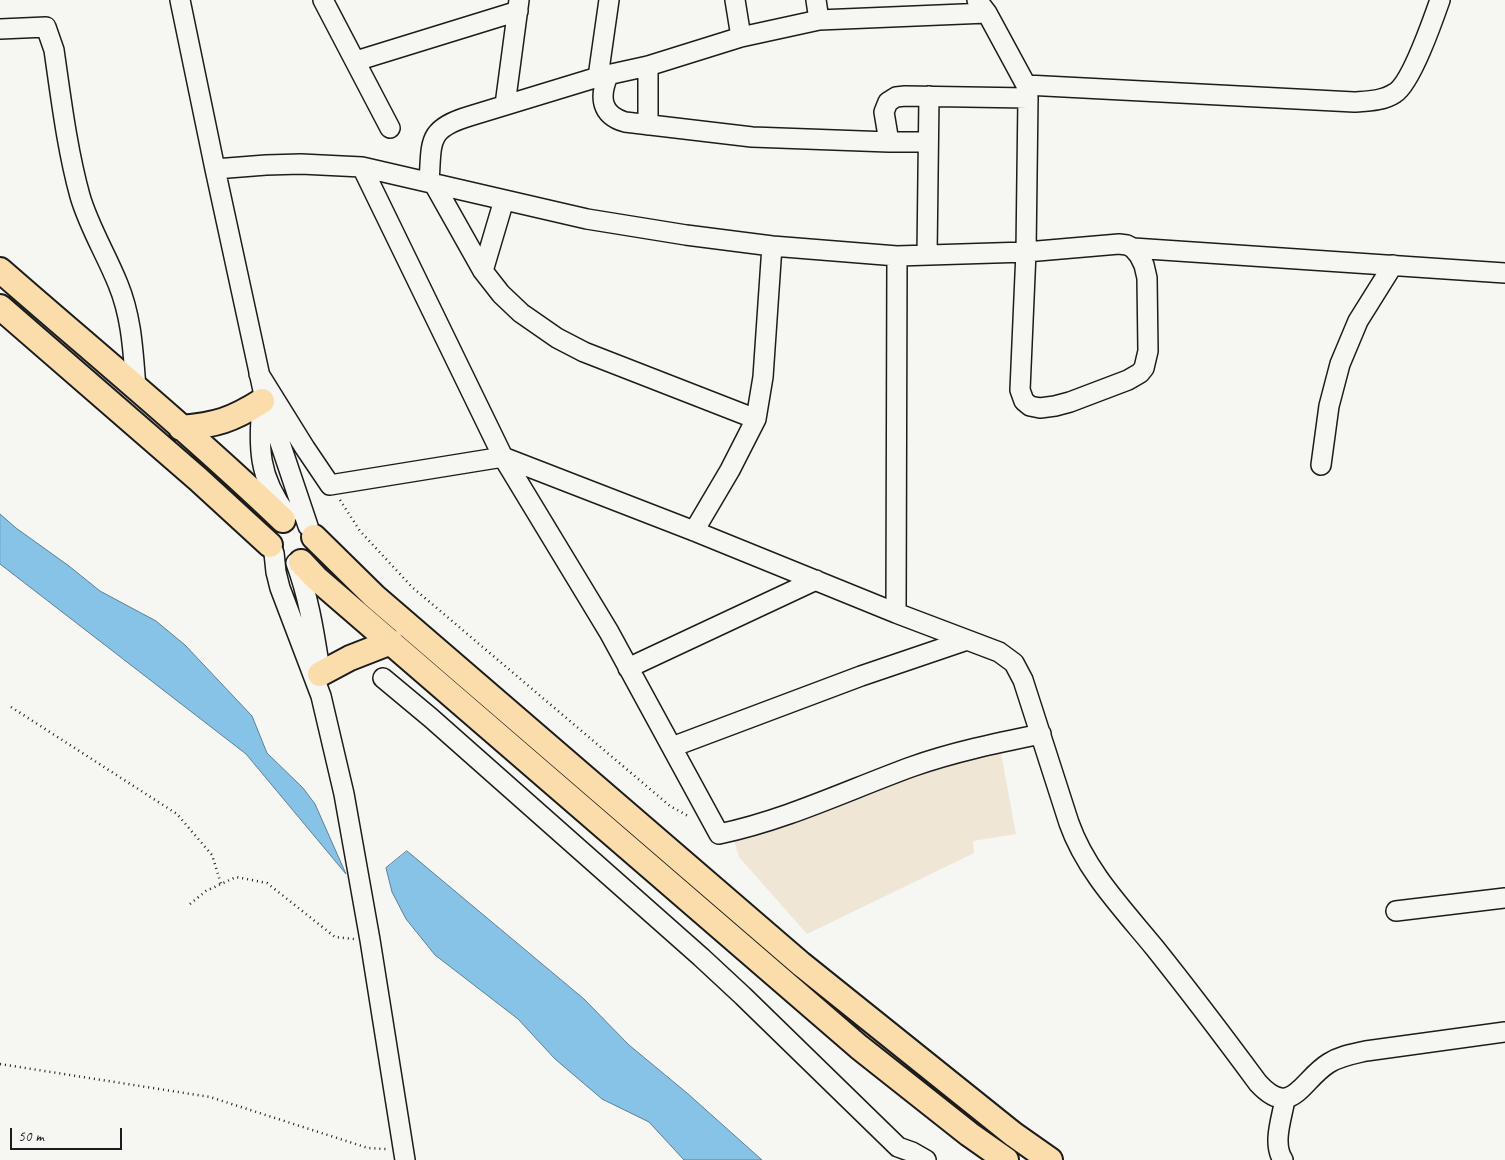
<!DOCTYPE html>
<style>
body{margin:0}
#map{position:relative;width:1505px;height:1160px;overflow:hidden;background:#f6f6f2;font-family:Caveat,sans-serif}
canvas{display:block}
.scale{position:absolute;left:10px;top:1128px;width:112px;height:22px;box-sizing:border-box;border:2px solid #1c1c1c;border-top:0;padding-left:6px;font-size:15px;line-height:18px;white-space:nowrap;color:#1c1c1c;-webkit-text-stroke:4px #f6f6f2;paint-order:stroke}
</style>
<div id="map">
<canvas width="1505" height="1160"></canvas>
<div class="scale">50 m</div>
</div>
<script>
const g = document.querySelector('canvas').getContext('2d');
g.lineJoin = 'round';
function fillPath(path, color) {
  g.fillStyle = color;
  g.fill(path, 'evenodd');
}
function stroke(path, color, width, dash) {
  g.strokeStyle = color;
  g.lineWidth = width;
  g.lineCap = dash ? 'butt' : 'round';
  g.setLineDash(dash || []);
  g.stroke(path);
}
const built = new Path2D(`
 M1000,748l16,86 -43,7 1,12 -167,81 -68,-77 -5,-17 156,-61z`);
const water = new Path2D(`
 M0,514l16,14 53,38 31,25 56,30 29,24 67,71 15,37 36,35 12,16 31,70 -100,-120 -246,-190z
 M407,851l177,148 45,46 58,48 75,67h-78l-35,-38 -47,-23 -47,-40 -37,-40 -83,-64 -29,-36 -14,-27 -6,-24z`);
const path = new Path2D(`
 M340,500l20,31 52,56 258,219 20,11
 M11,707l166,107 35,41 9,29
 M190,904l16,-13 30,-14 31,6 68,54 19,2
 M0,1064l210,33 158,51 18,1`);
const minor = new Path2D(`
 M180,0l35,169 49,226 44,131
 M323,0l67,128
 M735,0l6,37
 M816,0l3,20
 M0,29l46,-2 8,23c7,48 13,99 26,146 9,31 26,58 38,88 14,34 15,68 18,104
 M356,61l162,-50
 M608,76c-9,21 -7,39 17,46l127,15 137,5h39
 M598,77l11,-77
 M1026,85l328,17c14,-1 29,-1 41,-9 16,-10 38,-73 45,-93
 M505,105l14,-105
 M648,125v-59
 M889,142l-5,-30 4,-10 8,-5 9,-1 123,2
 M362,167l141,290 106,175 110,202c67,-14 129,-44 192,-67 42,-15 86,-24 130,-33
 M215,169l51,-4 35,-1 61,3 225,52 99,16 86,11 125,10 129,-4 93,-8 8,1 6,3 6,7 5,10 3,13 1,73 -4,17 -4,5 -12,7 -58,22 -15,4 -15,2 -10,-2 -6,-5 -4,-11 6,-138 2,-154 -2,-13 -39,-72 -10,-13
 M429,182c3,-40 -3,-53 41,-66l128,-39 50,-11 93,-29 78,-17 168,-7
 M434,184l49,87 18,23 20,19 36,25 27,14 172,67
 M1133,248l372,25
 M927,255l2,-159
 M483,271l21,-71
 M259,374l46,74 25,37 173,-28 191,74 202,82 103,39 15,11 9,17 46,143c17,48 53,85 85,124 36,45 70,90 104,136 34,37 43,-3 71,-20 11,-7 24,-9 37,-12l139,-19
 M262,401c-3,47 -5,74 25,114
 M1321,465l8,-59 11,-42 18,-43 35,-56
 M694,531l36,-61 26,-51 7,-42 9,-131
 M274,553l2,19 4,16 41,108 23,98 26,146 35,220
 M296,563c12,32 18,68 23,101
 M896,613l1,-357
 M628,668l188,-88
 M383,678l48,40 270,239 42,39 155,151 14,5 14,8
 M672,747l189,-71 106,-36
 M1396,911l109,-13
 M1283,1160c-11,-17 -1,-42 2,-61`);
const major = new Path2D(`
 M0,270c95,83 192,163 283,250
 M0,307l198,172 72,66
 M181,428c35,-3 51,-8 81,-27
 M314,537l60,59 427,368 212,170 37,26
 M301,562l15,16 543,469 110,87 37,26
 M320,674l30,-16 41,-16`);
fillPath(built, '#efe6d6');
fillPath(water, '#86c3e6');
stroke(water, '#5c8095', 1);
stroke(minor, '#1c1c1c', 22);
stroke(major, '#1c1c1c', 28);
stroke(path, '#1c1c1c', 2.5, [1, 4]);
stroke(minor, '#f6f6f2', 19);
stroke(major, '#fbddab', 24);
</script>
